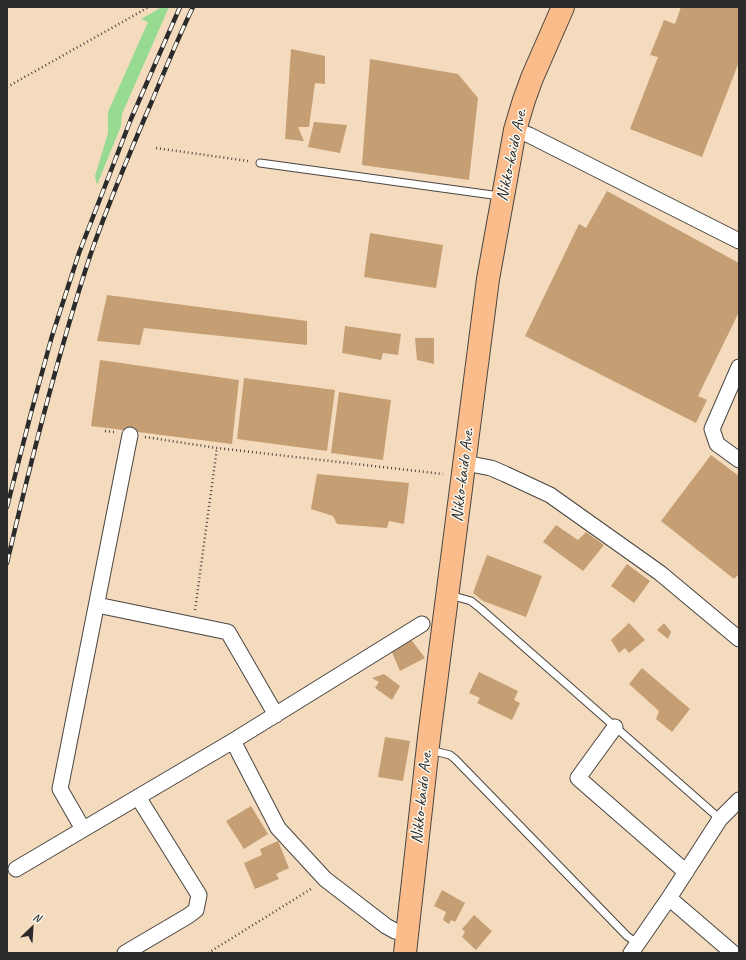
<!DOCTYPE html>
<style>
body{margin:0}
#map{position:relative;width:746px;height:960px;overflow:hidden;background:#f4dbbe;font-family:Caveat,sans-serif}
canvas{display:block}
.frame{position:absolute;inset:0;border:8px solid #2b2b2b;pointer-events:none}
.north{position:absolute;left:12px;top:908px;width:40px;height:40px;-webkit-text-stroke:3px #fbf7ec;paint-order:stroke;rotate:25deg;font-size:11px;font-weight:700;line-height:16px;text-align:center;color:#2b2b2b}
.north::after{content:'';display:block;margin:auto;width:14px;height:18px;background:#2b2b2b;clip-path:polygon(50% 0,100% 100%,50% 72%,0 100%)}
</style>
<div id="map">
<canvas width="746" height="960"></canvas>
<div class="frame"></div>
<div class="north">N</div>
</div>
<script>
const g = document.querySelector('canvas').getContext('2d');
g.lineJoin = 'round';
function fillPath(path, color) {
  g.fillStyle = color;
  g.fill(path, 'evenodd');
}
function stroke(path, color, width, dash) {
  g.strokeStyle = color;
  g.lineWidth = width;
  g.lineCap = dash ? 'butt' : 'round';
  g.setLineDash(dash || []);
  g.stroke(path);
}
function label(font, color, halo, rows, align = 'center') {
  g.font = font + ' Caveat,sans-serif';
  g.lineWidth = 3;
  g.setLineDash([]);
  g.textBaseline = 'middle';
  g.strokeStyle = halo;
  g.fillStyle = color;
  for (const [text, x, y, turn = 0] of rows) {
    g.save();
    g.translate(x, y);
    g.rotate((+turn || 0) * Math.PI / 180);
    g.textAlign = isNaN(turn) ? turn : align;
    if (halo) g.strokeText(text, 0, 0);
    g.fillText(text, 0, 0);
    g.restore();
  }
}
const green = new Path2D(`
 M162,7h7l-47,107 -1,12 -24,59 -2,-9 13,-43v-21l40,-90 -7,-3z`);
const building = new Path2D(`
 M681,7h58v55l-37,95 -72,-28 28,-72 -8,-2 14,-35 11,4z
 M291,49l34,7v28l-10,-1 -6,44h-11l6,14 -19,-2z
 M370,59l88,15 20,24 -9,82 -107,-15z
 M314,122l33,3 -7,28 -32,-6z
 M607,191l132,72v49l-41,84 9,4 -11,23 -171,-87 54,-112 7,4z
 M370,233l73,12 -7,43 -72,-11z
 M107,295l200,26v24l-163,-17 -4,17 -43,-4z
 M345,326l56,8 -3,21 -15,-2 -2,7 -39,-7z
 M415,338h19v26l-17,-4z
 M100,360l139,20 -7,64 -141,-18z
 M244,378l91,12 -8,61 -90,-12z
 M339,392l52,8 -8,60 -52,-7z
 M711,455l28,21v98l-5,5 -73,-58z
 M317,474l92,9 -5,41 -15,-3 -2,7 -50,-4 -4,-8 -22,-7z
 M556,525l22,15 8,-8 18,13 -21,26 -40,-29z
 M487,555l55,21 -16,41 -43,-16 -10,-8z
 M627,564l23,17 -16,22 -23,-17z
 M629,623l16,17 -16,13 -4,-5 -6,5 -8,-13z
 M664,623l7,9 -3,7 -11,-9z
 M410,638l15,20 -25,13 -9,-21z
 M642,668l48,41 -18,23 -16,-13 3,-8 -30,-27z
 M479,672l39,19 -4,9 6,3 -8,17 -35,-17 3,-5 -11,-5z
 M384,674l16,12 -8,14 -17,-12 4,-6 -7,-4z
 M385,737l25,4 -7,40 -25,-4z
 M251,806l17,28 -24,15 -18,-28z
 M278,841l11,27 -13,6 3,5 -24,10 -11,-26 18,-8 -2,-6z
 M442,890l23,13 -10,19 -4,-2 -2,4 -6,-4 3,-8 -12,-6z
 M474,915l18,16 -16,19 -14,-13 3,-5 -3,-3z`);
const path = new Path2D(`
 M7,87l142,-80
 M156,148l92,13
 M105,431l9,1
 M145,437l72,11 226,26
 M195,610l22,-162
 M208,953l103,-64`);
const service = new Path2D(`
 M260,163l240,33
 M450,595l21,6 10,8 239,210
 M430,750l20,5 5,4 172,177 11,8`);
const minor = new Path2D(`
 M515,130l14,5 210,106
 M739,367l-27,62 5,15 22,16
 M465,463l26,5 14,6 45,21 110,78 79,66
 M97,605l131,27 48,83
 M615,727l-37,51 108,94
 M233,741l45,87 47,51 61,47 9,5 12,3
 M83,829l-23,-40 70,-354
 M16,869l217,-128 189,-117
 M669,898l64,55
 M125,953l63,-37 8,-6 3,-15 -61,-98
 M631,953l38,-55 51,-79 19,-19`);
const trunk = new Path2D(`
 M405,953l24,-216 59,-458 27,-149 9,-30 8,-22 31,-71`);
const rail = new Path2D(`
 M7,507l24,-94 21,-77 27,-83 52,-134 49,-112
 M7,563c24,-103 50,-206 83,-307 18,-52 40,-104 62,-155 13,-31 26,-63 41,-94`);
const streetNames = [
 ["Nikko-kaido Ave.",512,155,-78],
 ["Nikko-kaido Ave.",463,475,-83],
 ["Nikko-kaido Ave.",422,797,-84]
];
fillPath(green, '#97da91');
fillPath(building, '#c59f73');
stroke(service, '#494541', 9);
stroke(minor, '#494541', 17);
stroke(trunk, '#494541', 24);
stroke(path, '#494541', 2.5, [1, 3]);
stroke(service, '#fff', 7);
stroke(minor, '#fff', 15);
stroke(trunk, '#fabc8b', 22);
stroke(rail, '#2b2b2b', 4.5);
stroke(rail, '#fbf7ec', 3, [9]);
label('17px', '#2b2b2b', '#fbf7ec', streetNames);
</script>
